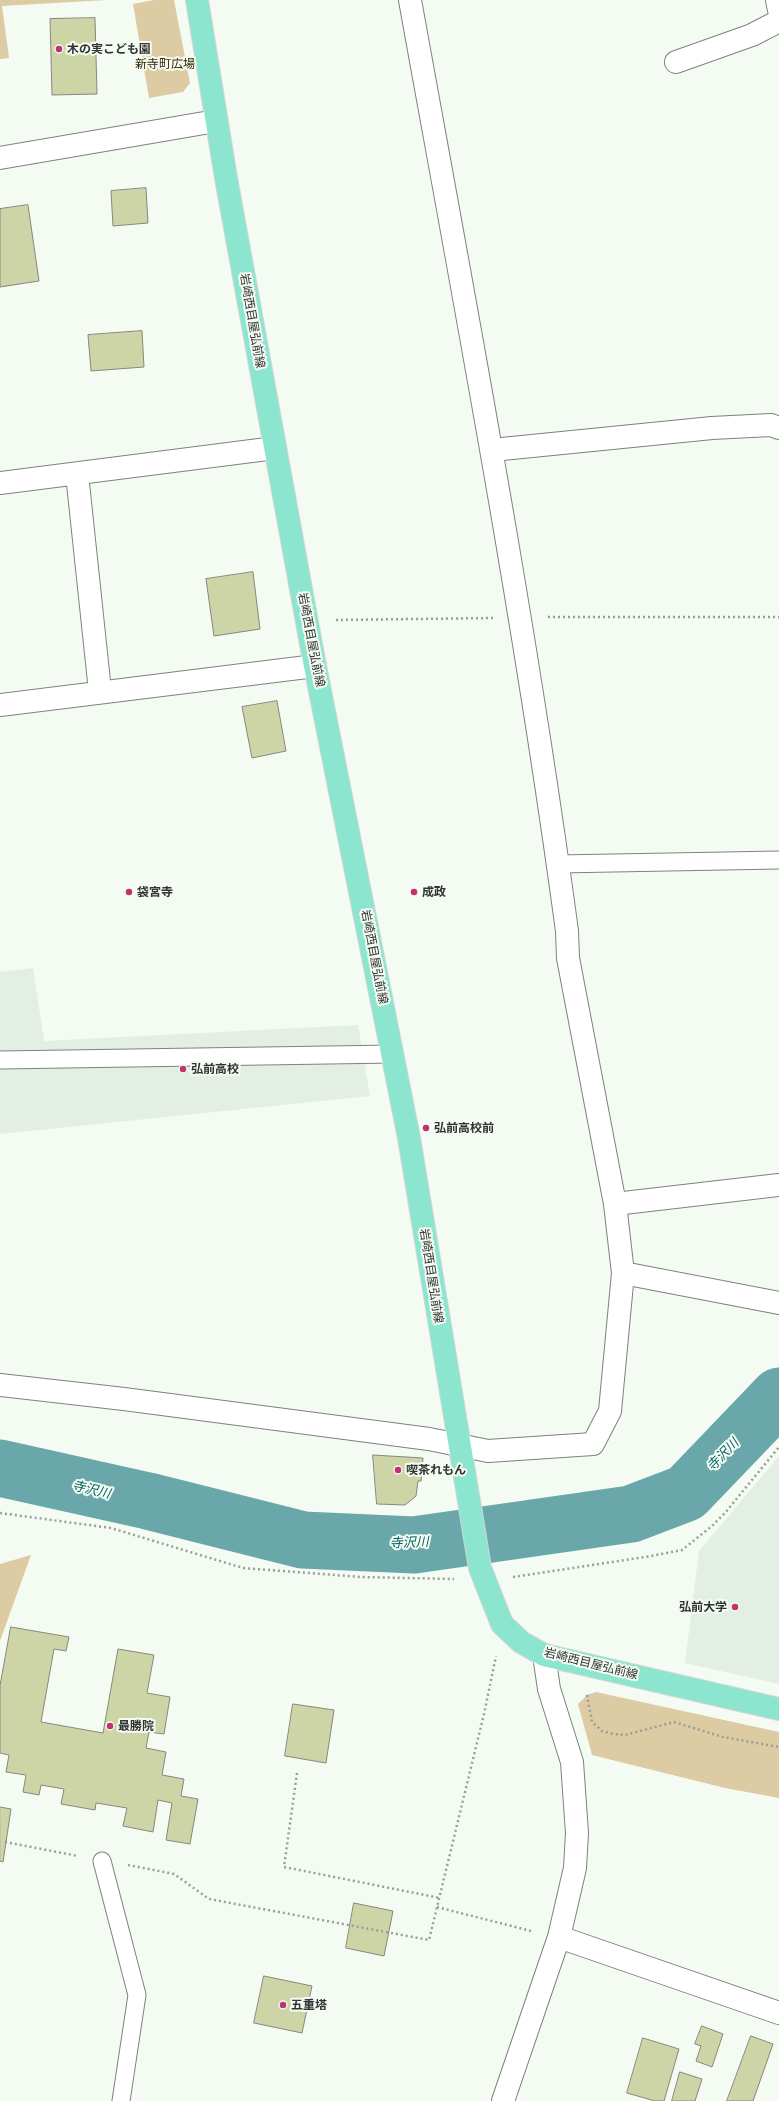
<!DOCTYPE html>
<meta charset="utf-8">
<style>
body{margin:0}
canvas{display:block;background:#f4fbf3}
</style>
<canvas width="779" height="2101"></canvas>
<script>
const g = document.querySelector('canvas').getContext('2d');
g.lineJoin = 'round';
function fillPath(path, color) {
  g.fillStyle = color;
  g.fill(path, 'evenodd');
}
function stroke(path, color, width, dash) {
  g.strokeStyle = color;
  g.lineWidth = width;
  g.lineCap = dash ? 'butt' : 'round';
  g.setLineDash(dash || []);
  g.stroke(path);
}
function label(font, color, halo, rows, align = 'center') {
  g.font = font + ' "Work Sans","Noto Sans JP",sans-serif';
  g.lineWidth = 4;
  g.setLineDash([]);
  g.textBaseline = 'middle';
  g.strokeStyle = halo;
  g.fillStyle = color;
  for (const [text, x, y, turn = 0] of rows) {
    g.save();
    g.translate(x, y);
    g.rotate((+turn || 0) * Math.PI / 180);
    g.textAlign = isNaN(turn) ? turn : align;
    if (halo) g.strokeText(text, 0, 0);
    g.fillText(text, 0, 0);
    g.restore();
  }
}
const built = new Path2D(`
 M33,968l11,73 314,-16 12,71 -370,38v-162z
 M779,1456v228l-94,-21 14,-112z`);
const green = new Path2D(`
 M0,0h107l-105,6 7,52 -9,1z
 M154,0h20l16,83 -7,9 -34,6 -16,-94z
 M31,1555l-31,86v-77z
 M596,1692l183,40v66l-54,-10 -133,-33 -14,-51 9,-9z`);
const river = new Path2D(`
 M0,1468l148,33 155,39 111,5 217,-31 55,-21 93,-97`);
const building = new Path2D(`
 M95,18l2,76 -45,1 -2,-76z
 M146,188l2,35 -35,3 -2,-35z
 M28,205l11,76 -39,6v-78z
 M142,331l2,36 -53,4 -3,-36z
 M253,572l7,57 -46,7 -8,-57z
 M277,701l9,50 -34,7 -10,-51z
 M373,1455l50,3 -2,23h-3l-2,15 -11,9 -28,-1z
 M11,1627l58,10 -3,14 -12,-2 -13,73 62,11 15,-84 36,6 -7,38 23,4 -6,37 -15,-2 -3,16 20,4 -4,23 22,4 -3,17 17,3 -8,45 -24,-4 6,-37 -14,-3 -5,32 -30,-6 4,-18 -31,-5 -1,7 -34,-6 3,-15 -23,-4 -2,10 -16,-3 3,-17 -20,-3 3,-17 -9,-2v-67z
 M293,1704l41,6 -8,53 -41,-7z
 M0,1807l11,2 -8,53 -3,-1z
 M354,1903l39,8 -9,45 -38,-8z
 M264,1976l48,10 -10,47 -48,-10z
 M702,2026l21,8 -11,33 -16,-6 5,-15 -6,-2z
 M751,2036l22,8 -20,57h-26z
 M643,2038l36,11 -15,52h-9l-28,-8z
 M680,2072l22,7 -7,22h-23z`);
const path = new Path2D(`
 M548,617h231
 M336,620l157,-2
 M0,1513l111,15 132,40 118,9 93,2
 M513,1577l138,-21 31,-6 30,-24 13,-13 54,-66
 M587,1695l5,27 10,9 12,3 11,1 49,-13 49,15 56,10
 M297,1773l-13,94 156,31
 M5,1842l73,14
 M128,1865l46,9 35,25 220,41 55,-226 12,-58
 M437,1907l94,24`);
const service = new Path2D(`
 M558,864l221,-4
 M0,1060l394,-6
 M102,1861l35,134 -16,106`);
const minor = new Path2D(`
 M777,0l2,10
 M676,62l76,-27 27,-14
 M492,450l220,-22 59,-3 8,3
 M77,474l23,217
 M0,483l275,-35
 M0,705l315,-39
 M615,1204l164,-19
 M623,1273l156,30
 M0,1385l124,14 305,40 59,12 105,-7 17,-33 13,-138 -8,-69 -47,-246 -1,-27c-42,-312 -101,-621 -157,-931
 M559,1937l220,76
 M503,2101l56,-164 16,-69 2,-35 -5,-71 -23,-73 -5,-34`);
const tertiary = new Path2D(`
 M0,158l216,-37`);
const primary = new Path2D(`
 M197,0l29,178 89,488 94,472 71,430 22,56 19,18 23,13 235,54`);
const markers = [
 [59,49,4,"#bf346c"],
 [129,892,4,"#bf346c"],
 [414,892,4,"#bf346c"],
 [183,1069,4,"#bf346c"],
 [426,1128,4,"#bf346c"],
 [398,1470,4,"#bf346c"],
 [735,1607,4,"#bf346c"],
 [110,1726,4,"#bf346c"],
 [283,2005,4,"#bf346c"]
];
const poiNames = [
 ["木の実こども園",67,49],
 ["袋宮寺",137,892],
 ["成政",422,892],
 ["弘前高校",191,1069],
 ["弘前高校前",434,1128],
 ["喫茶れもん",406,1470],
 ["弘前大学",727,1607,"right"],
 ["最勝院",118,1726],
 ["五重塔",291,2005]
];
const parkNames = [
 ["新寺町広場",165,64]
];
const streetNames = [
 ["岩崎西目屋弘前線",252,321,80],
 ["岩崎西目屋弘前線",311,640,79],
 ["岩崎西目屋弘前線",374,957,79],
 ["岩崎西目屋弘前線",431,1276,81],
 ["岩崎西目屋弘前線",591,1664,14]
];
const waterNames = [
 ["寺沢川",723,1455,-46],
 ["寺沢川",91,1490,13],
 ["寺沢川",409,1543,-2]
];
fillPath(built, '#e3efe2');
fillPath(green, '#ddcba4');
stroke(river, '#69a7aa', 57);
fillPath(building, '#cdd4a5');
stroke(building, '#86877f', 1);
stroke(service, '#7d837c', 19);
stroke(minor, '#7d837c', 24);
stroke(tertiary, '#7d837c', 24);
stroke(primary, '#d6d6d6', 24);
stroke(path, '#999e99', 2.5, [2, 3]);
stroke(service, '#fff', 17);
stroke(minor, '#fff', 22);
stroke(tertiary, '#fff', 22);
stroke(primary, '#8ce5ce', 22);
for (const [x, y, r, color] of markers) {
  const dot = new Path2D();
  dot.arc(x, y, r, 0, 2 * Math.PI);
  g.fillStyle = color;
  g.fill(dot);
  stroke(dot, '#f4fbf3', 1.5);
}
label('bold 12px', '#313431', '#f4fbf3', poiNames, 'left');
label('12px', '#372802', '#f4fbf3', parkNames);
label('12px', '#313431', '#f4fbf3', streetNames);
label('italic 13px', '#005f63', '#f4fbf3', waterNames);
</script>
